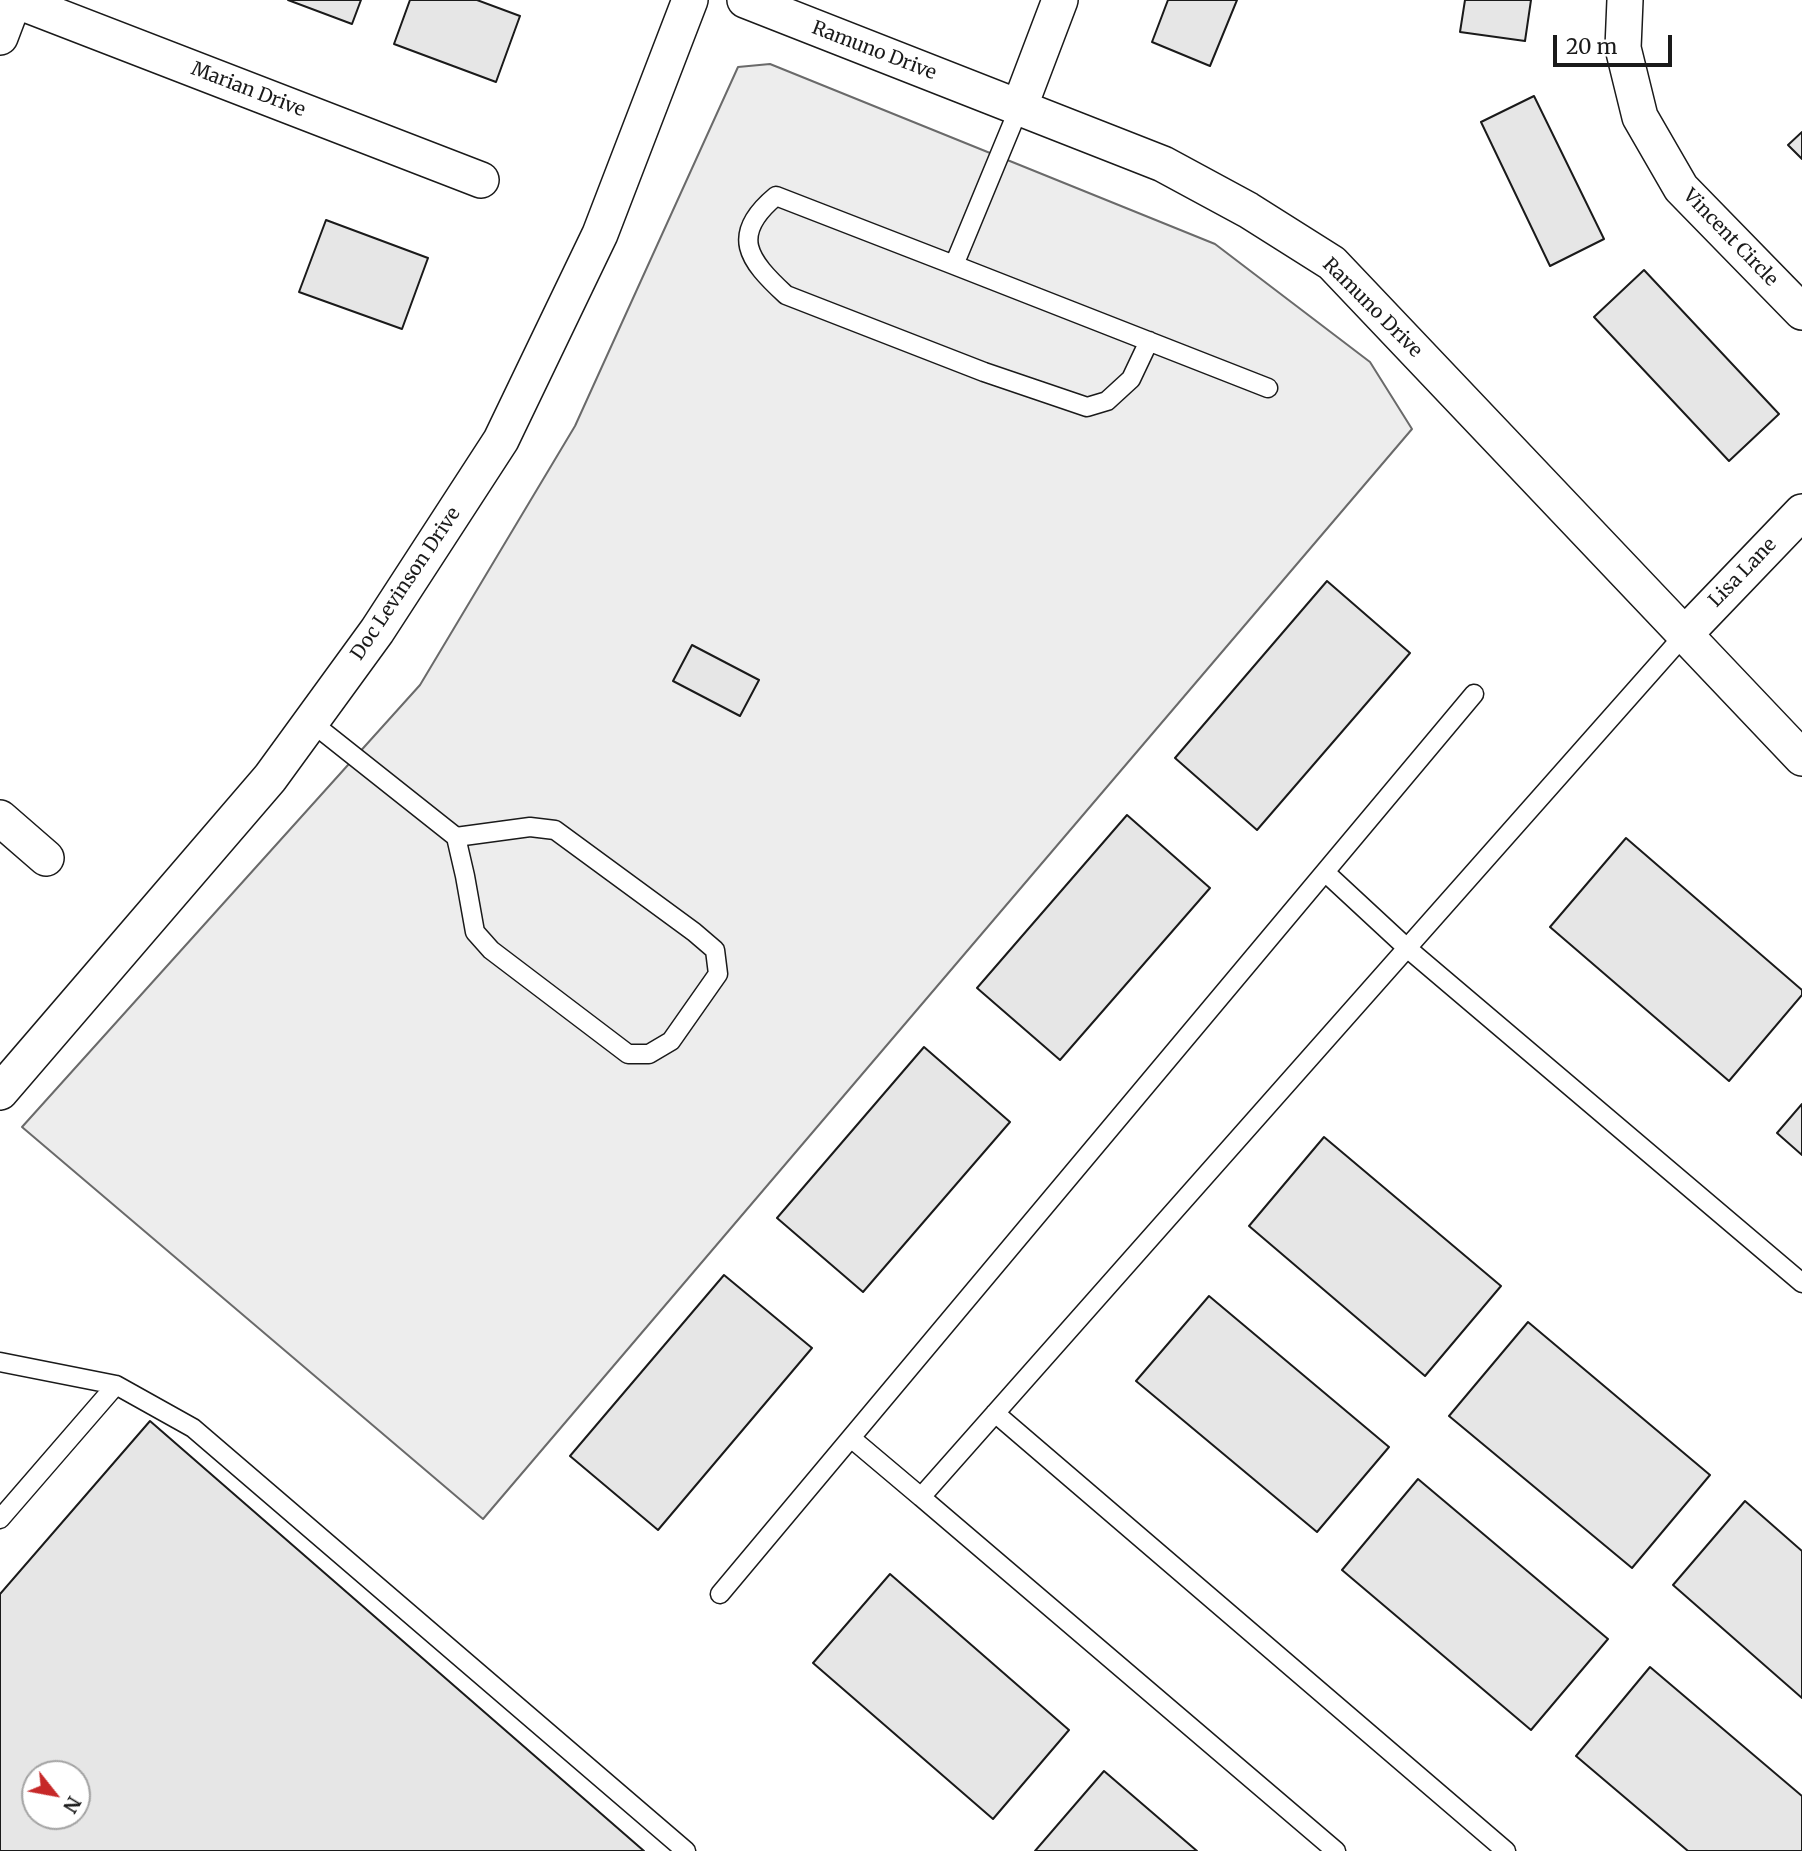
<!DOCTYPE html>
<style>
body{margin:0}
#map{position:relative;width:1802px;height:1851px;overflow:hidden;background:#fff;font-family:Merriweather,serif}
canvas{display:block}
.north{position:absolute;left:21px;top:1760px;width:70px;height:70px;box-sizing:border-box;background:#fff;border:2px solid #a3a3a3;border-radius:50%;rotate:121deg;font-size:19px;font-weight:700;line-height:28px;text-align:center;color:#1a1a1a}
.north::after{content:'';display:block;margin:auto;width:24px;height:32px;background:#c62828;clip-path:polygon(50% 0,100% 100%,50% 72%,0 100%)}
.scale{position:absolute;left:1553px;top:35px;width:119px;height:32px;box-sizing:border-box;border:4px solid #1a1a1a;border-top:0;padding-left:9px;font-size:21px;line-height:24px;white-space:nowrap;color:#1a1a1a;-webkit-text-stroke:5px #fff;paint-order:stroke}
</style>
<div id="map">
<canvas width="1802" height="1851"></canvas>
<div class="north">N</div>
<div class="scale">20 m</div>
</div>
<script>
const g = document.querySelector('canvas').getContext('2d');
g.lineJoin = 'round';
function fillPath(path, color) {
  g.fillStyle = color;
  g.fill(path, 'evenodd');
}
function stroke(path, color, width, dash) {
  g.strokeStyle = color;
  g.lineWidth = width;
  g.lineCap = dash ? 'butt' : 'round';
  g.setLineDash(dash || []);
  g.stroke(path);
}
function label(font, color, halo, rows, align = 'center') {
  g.font = font + ' Merriweather,serif';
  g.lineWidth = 5;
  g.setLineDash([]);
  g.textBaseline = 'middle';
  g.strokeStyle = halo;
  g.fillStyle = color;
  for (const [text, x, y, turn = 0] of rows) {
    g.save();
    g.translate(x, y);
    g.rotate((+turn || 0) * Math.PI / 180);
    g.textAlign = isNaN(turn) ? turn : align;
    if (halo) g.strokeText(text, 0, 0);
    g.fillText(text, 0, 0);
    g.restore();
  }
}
const built = new Path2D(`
 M770,64l445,180 155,118 42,67 -929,1090 -461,-392 398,-442 155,-259 163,-359z`);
const building = new Path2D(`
 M288,0h73l-9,24z
 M410,0h67l43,16 -24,66 -102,-38z
 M1168,0h69l-27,66 -58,-24z
 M1465,0h66l-6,41 -65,-9z
 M1534,96l70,143 -54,27 -69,-144z
 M1802,132v27l-14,-14z
 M326,220l102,38 -26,71 -103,-37z
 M1644,270l135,144 -50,47 -135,-144z
 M1327,581l83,72 -153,177 -82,-72z
 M692,645l67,35 -19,36 -67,-35z
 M1127,815l83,73 -150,172 -83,-72z
 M1626,838l176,152v5l-73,86 -179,-154z
 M924,1047l86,75 -147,170 -86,-74z
 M1802,1104v51l-25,-22z
 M1324,1137l177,149 -76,90 -176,-150z
 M724,1275l88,73 -154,182 -88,-74z
 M1209,1296l180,151 -72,85 -181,-151z
 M1528,1322l182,153 -78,93 -183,-152z
 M150,1421l494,430h-644v-257zM35,1774h42v42h-42z
 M1418,1479l190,160 -77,91 -189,-160z
 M1745,1501l57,50v147l-129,-113z
 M890,1574l179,156 -76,89 -180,-156z
 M1650,1667l152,129v55h-114l-112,-95z
 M1104,1771l93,80h-162z`);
const service = new Path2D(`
 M1019,108l-65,157 314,123
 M954,265l-178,-69c-47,39 -28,64 10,99l198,77 103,35 20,-6 24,-22 18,-38
 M311,722l145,115 9,39 10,56 16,18 137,104h21l22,-13 47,-67 -3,-24 -21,-18 -139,-102 -25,-3 -74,10
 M1325,872l82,76 395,335
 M0,1362l116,23
 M995,1413l511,438
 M851,1438l70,59 764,-863
 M921,1497l415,354
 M0,1519l116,-134 77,43 493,423
 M720,1594l754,-900`);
const minor = new Path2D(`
 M15,0l466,180
 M745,0l418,164 85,46 84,53 470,495
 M1625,0l-2,48 17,69 41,71 121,124
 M0,37l14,-37
 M1019,108l41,-108
 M1685,634l117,-122
 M0,818l46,40
 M0,1092l270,-314 107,-147 124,-191 99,-206 90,-234`);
const streetNames = [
 ["Ramuno Drive",874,51,21],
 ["Marian Drive",248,90,21],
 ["Vincent Circle",1730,238,46],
 ["Ramuno Drive",1372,308,45],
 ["Lisa Lane",1743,573,-46],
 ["Doc Levinson Drive",406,584,-56]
];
fillPath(built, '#ededed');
stroke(built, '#6a6a6a', 2);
fillPath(building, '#e6e6e6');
stroke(building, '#1a1a1a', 2);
stroke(service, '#1a1a1a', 21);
stroke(minor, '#1a1a1a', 38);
stroke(service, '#fff', 18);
stroke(minor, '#fff', 35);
label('19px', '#1a1a1a', '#fff', streetNames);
</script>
